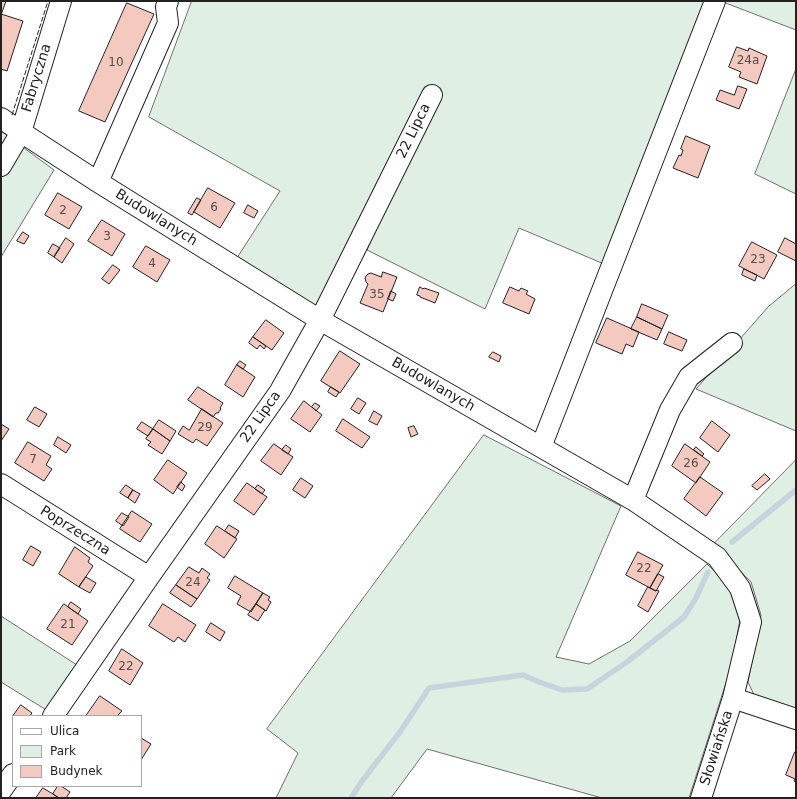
<!DOCTYPE html>
<meta charset="utf-8">
<style>
body{margin:0}
#map{position:relative;width:797px;height:799px;overflow:hidden;background:#fff;font-family:"DejaVu Sans",sans-serif}
canvas{display:block}
.frame{position:absolute;inset:0;border:2px solid #222;pointer-events:none}
.legend{position:absolute;left:12px;top:715px;width:130px;height:72px;box-sizing:border-box;background:#fff;border:1px solid #a7a7a7;margin:0;padding:5px 7px;list-style:none;font-size:12px;color:#222}
.legend li{display:flex;align-items:center;gap:8px;height:20px}
.legend b{width:20px;border:1px solid #a7a7a7}
</style>
<div id="map">
<canvas width="797" height="799"></canvas>
<div class="frame"></div>
<ul class="legend">
<li><b style="height:5px;background:#fff"></b>Ulica</li>
<li><b style="height:11px;background:#e0efe3"></b>Park</li>
<li><b style="height:11px;background:#f3c9c0"></b>Budynek</li>
</ul>
</div>
<script>
const g = document.querySelector('canvas').getContext('2d');
g.lineJoin = 'round';
function fillPath(path, color) {
  g.fillStyle = color;
  g.fill(path, 'evenodd');
}
function stroke(path, color, width, dash) {
  g.strokeStyle = color;
  g.lineWidth = width;
  g.lineCap = dash ? 'butt' : 'round';
  g.setLineDash(dash || []);
  g.stroke(path);
}
function label(font, color, halo, rows, align = 'center') {
  g.font = font + ' "DejaVu Sans",sans-serif';
  g.lineWidth = 3;
  g.setLineDash([]);
  g.textBaseline = 'middle';
  g.strokeStyle = halo;
  g.fillStyle = color;
  for (const [text, x, y, turn = 0] of rows) {
    g.save();
    g.translate(x, y);
    g.rotate((+turn || 0) * Math.PI / 180);
    g.textAlign = isNaN(turn) ? turn : align;
    if (halo) g.strokeText(text, 0, 0);
    g.fillText(text, 0, 0);
    g.restore();
  }
}
const green = new Path2D(`
 M192,1h514l-102,263 -85,-36 -34,81 -118,-59 30,-70 -79,132 -83,-51 45,-70 -131,-74z
 M723,1h73v29l-73,-28z
 M796,69v125l-41,-20z
 M1,131l53,39 -53,87z
 M796,284v147l-100,-42 72,-82z
 M484,435l137,71 -65,151 33,7 41,-23 77,-77 22,21 11,34 -8,45 -43,134h-87l-175,-49 -36,49h-115l22,-45 -31,-24z
 M796,460v252l-40,-13 -8,-17 13,-67 -10,-33 -37,-38z
 M1,616l76,49 -29,46 -47,-29z`);
const stream = new Path2D(`
 M732,542l64,-52
 M351,798l11,-17 38,-49 29,-44 94,-13 16,7 23,8 25,-1 40,-27 57,-45 12,-19 12,-26`);
const building = new Path2D(`
 M1,1h5l-5,14z
 M127,3l27,11 -49,108 -26,-11z
 M1,14l22,7 -16,50 -6,-2z
 M737,47l11,4 1,-3 18,8 -10,28 -18,-7 2,-5 -12,-5z
 M738,86l9,3 -8,20 -23,-9 4,-10 14,5z
 M686,136l24,10 -12,32 -25,-10 6,-13 2,1 2,-6 -2,-1z
 M208,188l27,15 -15,25 -26,-16z
 M58,193l24,14 -13,22 -24,-14z
 M197,198l4,2 -9,15 -4,-2z
 M248,205l10,6 -4,7 -10,-5z
 M102,220l23,14 -13,22 -24,-15z
 M23,232l6,4 -5,8 -7,-3z
 M66,238l8,6 -12,19 -8,-6z
 M785,238l11,6v17l-18,-9z
 M752,242l25,13 -13,24 -25,-13z
 M53,244l7,4 -6,9 -6,-4z
 M146,246l24,14 -13,22 -24,-15z
 M113,265l7,5 -11,14 -7,-5z
 M744,269l13,6 -2,6 -13,-6z
 M383,272l14,5 -14,35 -23,-9 8,-19 -2,-2 -1,-4 1,-2 2,-2 3,-1 10,4z
 M420,287l3,2 1,-1 15,5 -4,10 -15,-6v-1l-3,-1z
 M510,287l9,4 2,-3 7,3 -2,3 9,5 -6,15 -26,-11z
 M391,291l5,3 -3,7 -5,-2z
 M642,304l26,11 -6,14 -25,-12z
 M637,317l25,12 -5,11 -26,-11z
 M607,318l32,14 -6,15 -7,-3 -4,10 -26,-11z
 M266,320l18,13 -12,17 -19,-13z
 M669,332l18,8 -5,11 -18,-7z
 M253,337l13,9 -2,3 -4,-4 -3,4 -8,-6z
 M340,351l20,13 -20,29 -19,-12z
 M493,352l8,4 -2,6 -10,-5z
 M240,361l6,4 -3,4 -6,-4z
 M237,365l18,12 -12,20 -18,-12z
 M198,387l25,16 -3,5 1,1 -3,4h-2l-3,4 -25,-17z
 M331,387l8,5 -3,5 -8,-5z
 M358,398l8,5 -7,11 -8,-5z
 M304,401l18,14 -12,17 -19,-13z
 M315,403l5,3 -4,5 -4,-4z
 M35,407l12,7 -8,13 -12,-7z
 M202,409l21,14 -16,23 -11,-7 -3,4 -15,-9 5,-8 6,4z
 M374,411l8,5 -5,9 -8,-4z
 M343,419l27,18 -8,11 -26,-17z
 M159,420l17,11 -6,10 -17,-12z
 M712,421l18,14 -12,17 -18,-14z
 M142,422l11,7 -5,7 -11,-7z
 M1,424l8,5 -8,12z
 M414,426l4,8 -7,3 -3,-9z
 M153,429l17,12 -8,13 -14,-9 3,-3 -5,-3z
 M58,437l13,8 -5,8 -12,-8z
 M28,442l23,14 -5,9 6,4 -8,12 -29,-18z
 M274,444l19,13 -12,18 -20,-14z
 M685,444l25,18 -14,21 -24,-17z
 M286,445l5,4 -3,5 -6,-4z
 M696,447l8,7 -2,2 -8,-6z
 M168,460l19,13 -14,21 -19,-14z
 M765,474l5,5 -13,11 -5,-4z
 M700,477l23,16 -17,23 -22,-17z
 M301,478l12,8 -8,12 -12,-8z
 M181,482l4,4 -3,5 -5,-4z
 M247,483l20,14 -13,18 -20,-14z
 M126,485l7,5 -5,8 -8,-5z
 M258,485l7,5 -3,4 -7,-5z
 M133,490l7,4 -5,9 -7,-5z
 M132,511l20,13 -12,18 -20,-13z
 M122,513l7,4 -6,9 -7,-5z
 M229,525l10,6 -4,7 -10,-7z
 M217,526l20,13 -13,19 -19,-14z
 M31,546l10,6 -8,14 -10,-6z
 M75,547l15,11 -2,4 5,4 -14,21 -20,-13z
 M638,552l25,13 -13,23 -24,-13z
 M189,567l10,6 3,-5 8,6 -3,4 3,2 -13,19 -21,-14z
 M658,574l6,3 -8,14 -6,-3z
 M235,576l28,17 -12,19 -14,-8 4,-8 -13,-8z
 M86,577l10,6 -6,10 -11,-6z
 M176,585l21,14 -6,8 -21,-14z
 M648,587l8,4 1,-1 2,1 -11,21 -10,-6z
 M263,593l7,4 -2,3 3,2 -5,9 -10,-7z
 M71,602l10,7 -3,5 -10,-7z
 M64,604l24,17 -16,24 -25,-16z
 M163,604l33,21 -11,17 -7,-5 -4,5 -25,-16z
 M256,604l9,6 -7,11 -10,-6z
 M211,623l14,9 -5,9 -14,-9z
 M122,649l21,14 -13,22 -21,-14z
 M100,696l22,15 -5,5h-31z
 M21,705l11,8 -2,3h-17z
 M141,738l10,6 -10,16z
 M795,752h1v30l-2,-1 1,-2 -9,-4z
 M58,786h3l9,6 -4,6h-7l-6,-4z
 M43,788l10,6 6,4h-23z`);
const minor = new Path2D(`
 M1,118l20,14 77,50 222,138 313,180 84,57 23,31 11,34 -18,76 -32,100
 M1,166l20,-34 40,-131
 M98,182l70,-159 -2,-16 2,-6
 M541,447l174,-446
 M1,484l148,93
 M633,500l37,-90 19,-33 43,-34
 M733,698l63,21
 M53,716l96,-139 131,-186 40,-71 112,-225
 M1,791l12,-17`);
const fence = new Path2D(`
 M12,115l36,-114`);
const numberNames = [
 ["24a",748,61],
 ["10",116,63],
 ["6",214,208],
 ["2",63,211],
 ["3",107,237],
 ["23",758,260],
 ["4",152,264],
 ["35",377,295],
 ["29",205,428],
 ["7",33,460],
 ["26",691,464],
 ["22",644,569],
 ["24",193,583],
 ["21",68,625],
 ["22",126,667]
];
const streetNames = [
 ["Fabryczna",37,78,-73],
 ["22 Lipca",414,131,-64],
 ["Budowlanych",156,218,32],
 ["Budowlanych",433,385,30],
 ["22 Lipca",261,417,-55],
 ["Poprzeczna",75,531,32],
 ["Słowiańska",717,748,-72]
];
fillPath(green, '#e0efe3');
stroke(green, '#6f6f6f', 1);
stroke(stream, '#c7d3dd', 5.5);
fillPath(building, '#f3c9c0');
stroke(building, '#222', 1);
stroke(minor, '#222', 22);
stroke(minor, '#fff', 20);
stroke(fence, '#222', 1, [5, 2]);
label('12px', '#564c4a', null, numberNames);
label('14px', '#222', '#fff', streetNames);
</script>
